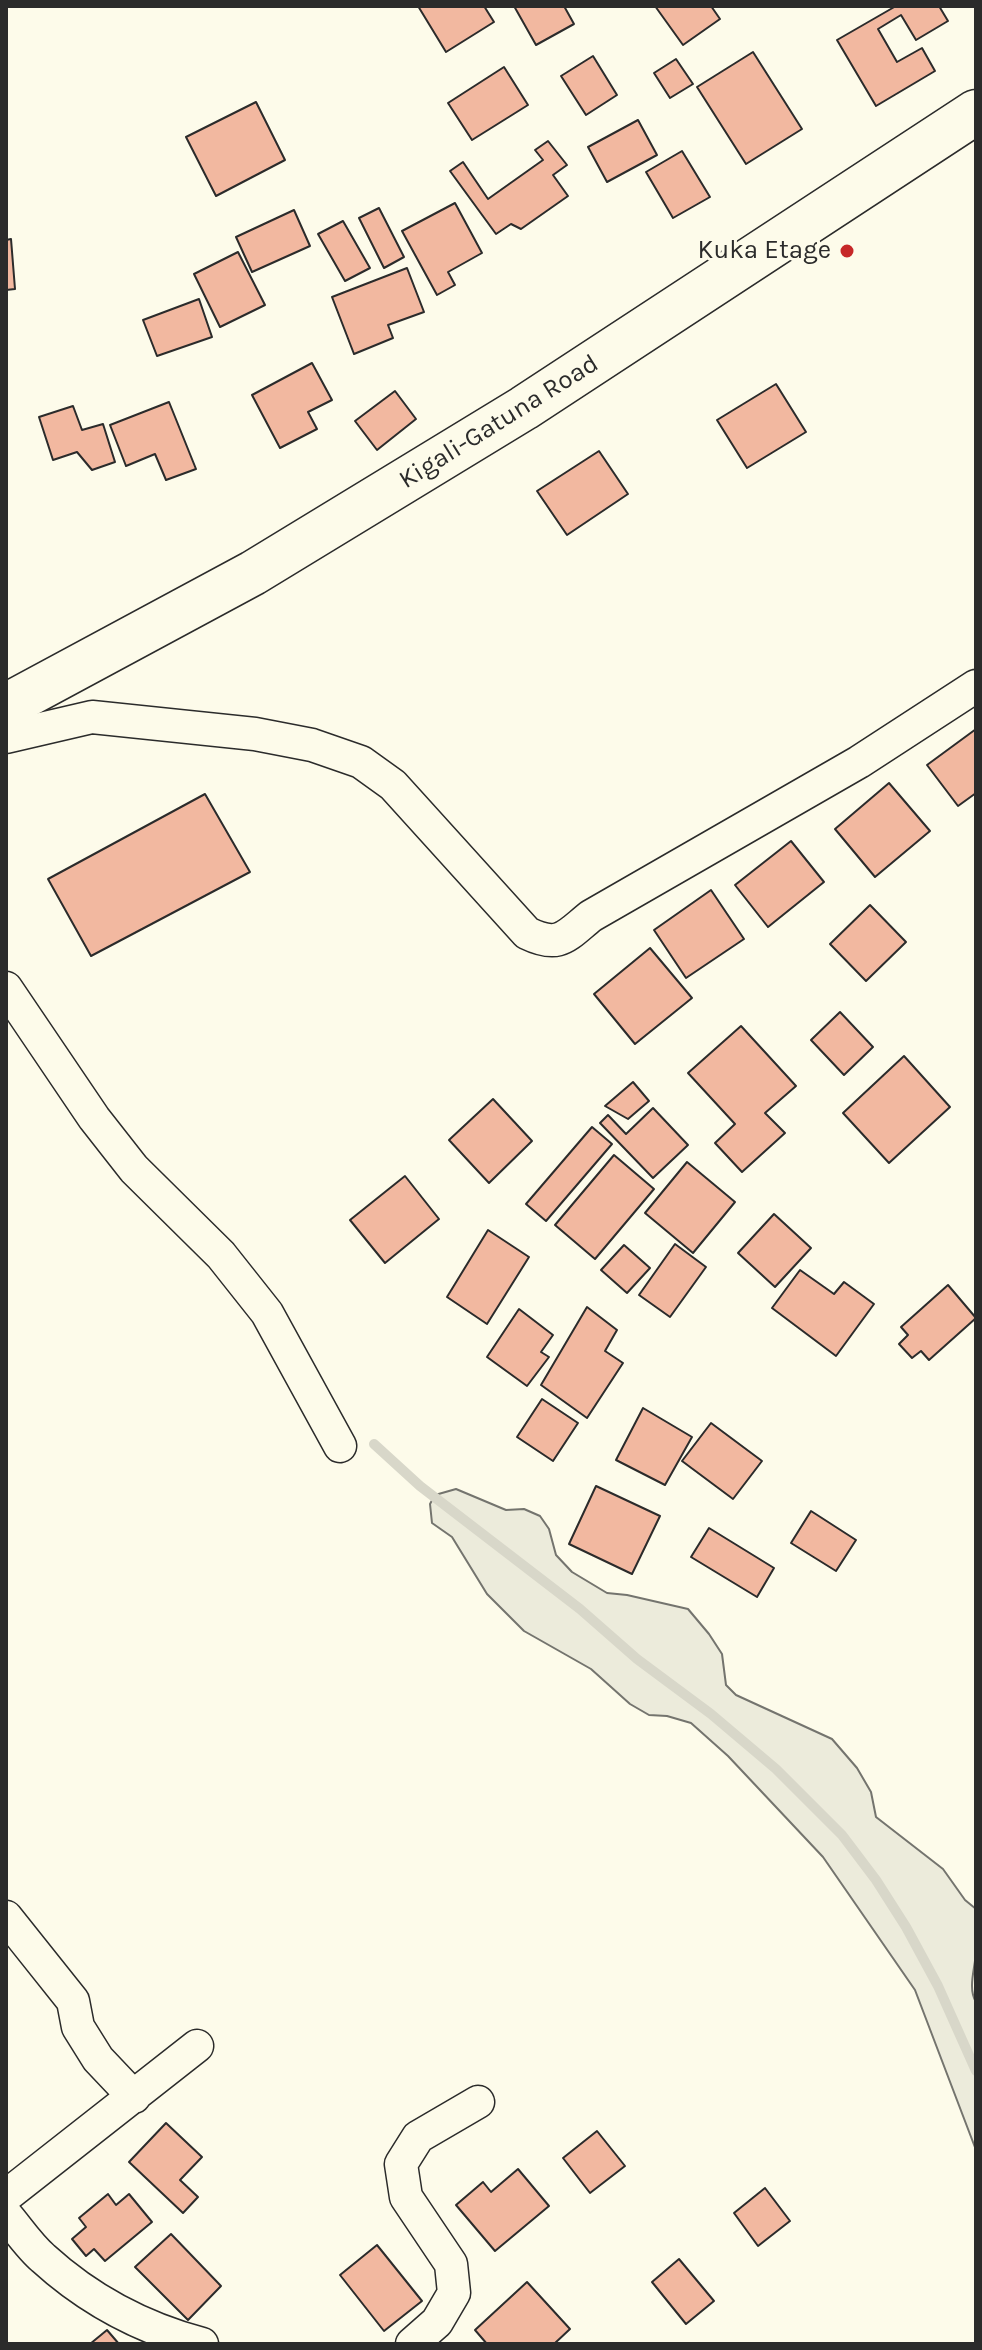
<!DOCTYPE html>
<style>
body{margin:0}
#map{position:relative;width:982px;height:2350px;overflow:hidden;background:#fdfbea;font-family:Karla,sans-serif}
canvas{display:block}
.frame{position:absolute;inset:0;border:8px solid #2b2b2b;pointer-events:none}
</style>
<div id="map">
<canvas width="982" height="2350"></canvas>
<div class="frame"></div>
</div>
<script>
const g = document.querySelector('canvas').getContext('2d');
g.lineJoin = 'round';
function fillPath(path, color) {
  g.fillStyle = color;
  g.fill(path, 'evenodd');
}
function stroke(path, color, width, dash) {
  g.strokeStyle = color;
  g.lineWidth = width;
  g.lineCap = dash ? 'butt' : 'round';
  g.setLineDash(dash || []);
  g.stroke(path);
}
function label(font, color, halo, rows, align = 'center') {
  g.font = font + ' Karla,sans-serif';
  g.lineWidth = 6;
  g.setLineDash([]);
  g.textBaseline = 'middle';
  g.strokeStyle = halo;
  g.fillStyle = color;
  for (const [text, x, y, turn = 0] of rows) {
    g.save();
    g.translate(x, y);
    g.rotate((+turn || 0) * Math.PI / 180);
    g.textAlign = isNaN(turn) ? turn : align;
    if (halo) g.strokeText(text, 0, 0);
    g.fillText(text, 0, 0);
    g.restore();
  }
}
const green = new Path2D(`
 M456,1489l50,21 18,-1 16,7 9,13 7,26 16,17 35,21 20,2 61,14 21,25 13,20 4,31 10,10 96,44 25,29 14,24 5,25 67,52 22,31 11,9c0,13 0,27 0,40 0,18 -9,38 0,53v148l-61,-160 -92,-133 -95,-101 -37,-33 -24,-7 -18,-1 -19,-11 -39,-35 -67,-38 -37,-37 -35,-57 -20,-14 -2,-19 5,-9z`);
const stream = new Path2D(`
 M374,1444l46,42 160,123 57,50 74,55 65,55 66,66 34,45 30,47 32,59 38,85`);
const building = new Path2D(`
 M418,6h66l10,16 -48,30z
 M514,6h50l10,18 -38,21z
 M655,6h56l9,13 -37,26z
 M896,6h43l9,15 -32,19 -15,-25 -23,14 19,33 25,-14 13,23 -59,35 -39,-66z
 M753,52l49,77 -56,35 -49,-77z
 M593,56l24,39 -31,20 -25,-39z
 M676,59l17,25 -23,14 -16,-25z
 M504,67l24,38 -56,35 -24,-37z
 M256,102l29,58 -69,36 -30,-59z
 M638,120l19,35 -50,27 -19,-35z
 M548,141l19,24 -14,10 15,21 -47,33 -10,-5 -15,10 -46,-63 13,-9 25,37 55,-39 -8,-10z
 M682,151l28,46 -37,21 -27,-46z
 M455,203l27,50 -34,19 7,13 -18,10 -35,-64z
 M379,208l25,49 -20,11 -25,-50z
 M294,210l16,36 -58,26 -16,-35z
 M343,221l27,47 -25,13 -27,-47z
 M11,239l4,50 -9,1v-50z
 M238,252l27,53 -45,22 -26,-53z
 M407,268l17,44 -36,13 5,13 -39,16 -22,-57z
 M199,299l13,38 -55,19 -14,-36z
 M312,363l20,37 -24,12 9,17 -37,19 -28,-53z
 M776,384l30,48 -59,36 -30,-48z
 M395,391l21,28 -39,31 -22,-29z
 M169,402l27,67 -30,11 -11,-26 -29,12 -16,-41z
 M73,406l9,24 21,-6 12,38 -23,8 -15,-18 -24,8 -14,-43z
 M599,451l29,43 -61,41 -30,-44z
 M976,729v64l-18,13 -31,-41z
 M889,783l41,48 -55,46 -40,-48z
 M205,794l45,78 -159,84 -43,-77z
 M791,841l33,41 -56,45 -33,-42z
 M711,890l33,49 -58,39 -32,-48z
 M870,905l36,37 -40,39 -36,-37z
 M650,948l42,50 -57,46 -41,-50z
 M840,1012l33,35 -29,28 -33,-35z
 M741,1026l55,60 -31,27 20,20 -43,39 -27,-29 20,-19 -47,-51z
 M904,1056l46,51 -61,56 -46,-50z
 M633,1082l16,19 -21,18 -23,-13z
 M493,1099l39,42 -43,42 -40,-43z
 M653,1108l35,37 -35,33 -53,-55 8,-8 18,19z
 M592,1127l20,17 -66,77 -20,-17z
 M614,1155l40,34 -59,70 -40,-34z
 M687,1162l48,40 -42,51 -48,-40z
 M405,1176l34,43 -54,44 -35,-43z
 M774,1214l37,34 -36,39 -37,-34z
 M488,1230l41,27 -42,67 -40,-27z
 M675,1244l31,23 -36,50 -31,-22z
 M624,1245l26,23 -23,25 -26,-23z
 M800,1270l34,24 10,-12 30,22 -38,52 -64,-48z
 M948,1285l28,33 -47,42 -8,-9 -9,7 -13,-14 9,-9 -7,-8z
 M587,1307l30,23 -12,21 18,12 -36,55 -46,-33z
 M519,1309l34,26 -12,17 8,5 -22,29 -40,-29z
 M542,1399l36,24 -25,38 -36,-24z
 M643,1408l49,29 -27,48 -49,-25z
 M711,1423l51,38 -29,38 -51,-38z
 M596,1486l64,30 -28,58 -63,-30z
 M811,1511l45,29 -20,31 -45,-28z
 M709,1528l65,40 -17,29 -66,-40z
 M166,2123l36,34 -22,23 18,17 -15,16 -54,-51z
 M597,2131l28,35 -35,27 -27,-35z
 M518,2169l31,37 -54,45 -39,-46 27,-23 8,10z
 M765,2188l25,33 -32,25 -24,-33z
 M108,2194l8,11 13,-11 23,28 -47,39 -11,-12 -8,7 -14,-17 14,-12 -7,-9z
 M171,2234l50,52 -33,34 -53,-53z
 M377,2245l45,56 -38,30 -44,-56z
 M679,2259l35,42 -28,23 -34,-42z
 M527,2282l43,47 -16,15h-67l-12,-14z
 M107,2330l12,14h-29z`);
const street = new Path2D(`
 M6,737l86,-20 163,17 57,11 49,17 32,23 134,148c33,16 39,3 64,-17l268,-154 117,-76
 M6,988l88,130 40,51 87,86 46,58 73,133
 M6,1917l67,84 5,26 20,32 36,38
 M6,2196l191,-150
 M6,2215c12,14 23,31 37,43 46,42 99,70 159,86
 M412,2344l25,-22 17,-29 -3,-29 -45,-67 -5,-33 17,-27 60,-35`);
const highway = new Path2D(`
 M6,706l247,-133 271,-165 452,-296`);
const markers = [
 [847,251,8,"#c62828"]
];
const poiNames = [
 ["Kuka Etage",831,251]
];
const streetNames = [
 ["Kigali-Gatuna Road",499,422,-32]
];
fillPath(green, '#ecebdb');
stroke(green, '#74746e', 2);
stroke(stream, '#d8d7c9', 10);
fillPath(building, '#f2b8a0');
stroke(building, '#2b2b2b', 2);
stroke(street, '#2b2b2b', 35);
stroke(highway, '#2b2b2b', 47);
stroke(street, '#fdfbea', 32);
stroke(highway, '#fdfbea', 44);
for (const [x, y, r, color] of markers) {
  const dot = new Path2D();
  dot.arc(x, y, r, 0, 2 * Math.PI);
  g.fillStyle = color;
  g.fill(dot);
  stroke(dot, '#fdfbea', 3);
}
label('26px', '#2b2b2b', '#fdfbea', poiNames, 'right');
label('26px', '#2b2b2b', '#fdfbea', streetNames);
</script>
